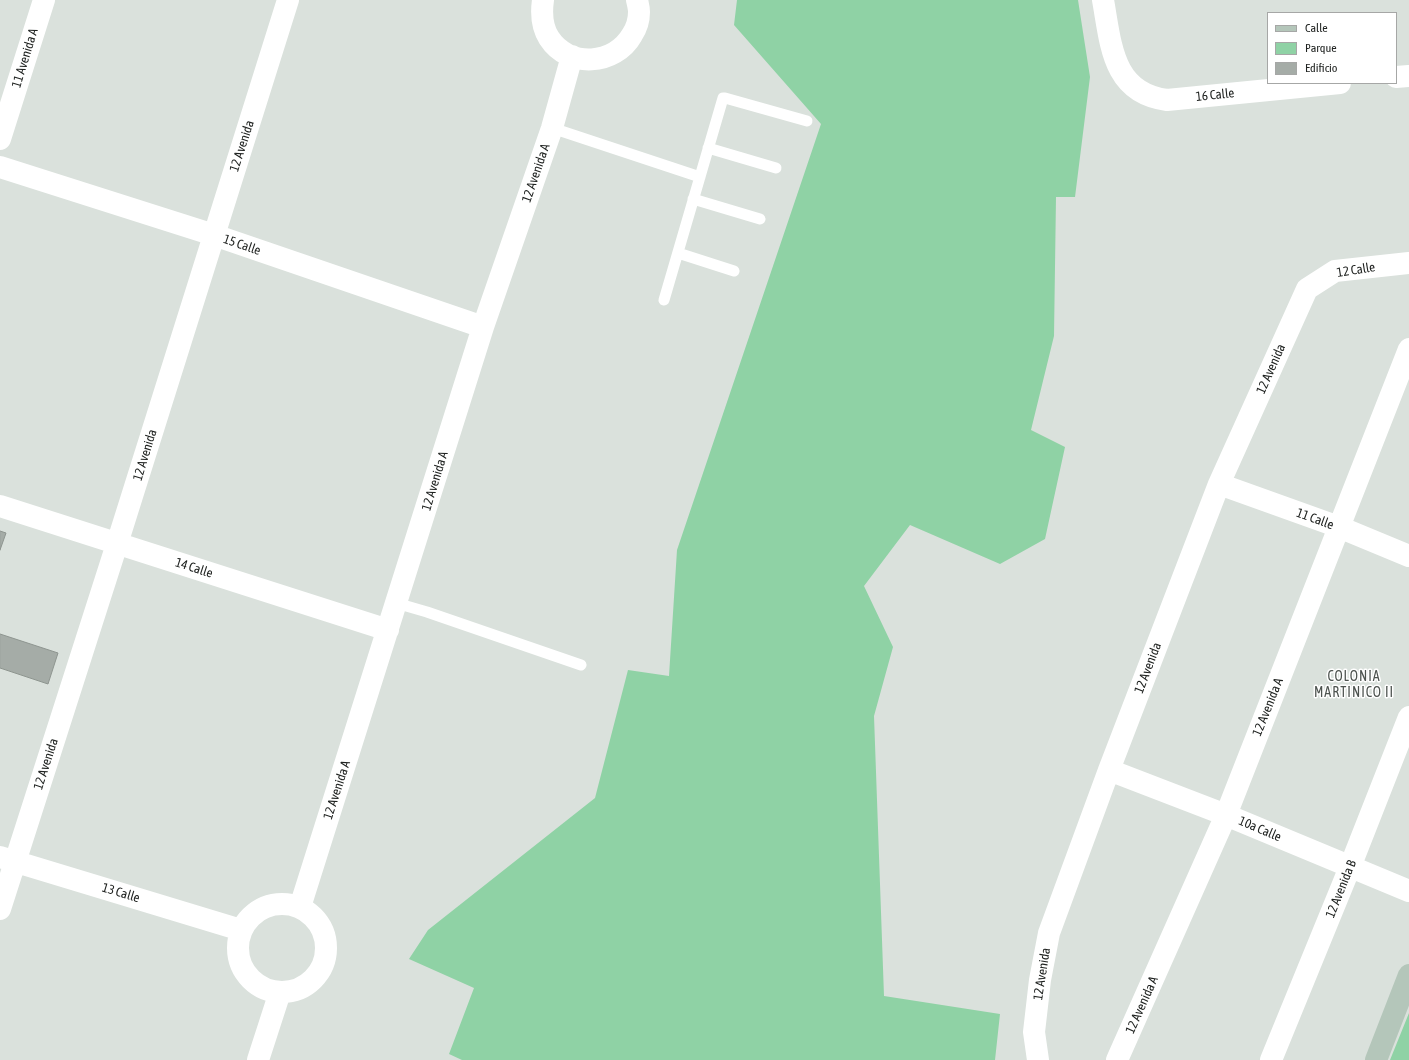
<!DOCTYPE html>
<style>
body{margin:0}
#map{position:relative;width:1409px;height:1060px;overflow:hidden;background:#dae1dc;font-family:"Asap Condensed",sans-serif}
canvas{display:block}
.legend{position:absolute;left:1267px;top:12px;width:130px;height:72px;box-sizing:border-box;background:#fff;border:1px solid #a6a7a6;margin:0;padding:5px 7px;list-style:none;font-size:12px;color:#202321}
.legend li{display:flex;align-items:center;gap:8px;height:20px}
.legend b{width:20px;border:1px solid #a6a7a6}
</style>
<div id="map">
<canvas width="1409" height="1060"></canvas>
<ul class="legend">
<li><b style="height:5px;background:#b4c6ba"></b>Calle</li>
<li><b style="height:11px;background:#8fd2a5"></b>Parque</li>
<li><b style="height:11px;background:#a5aca7"></b>Edificio</li>
</ul>
</div>
<script>
const g = document.querySelector('canvas').getContext('2d');
g.lineJoin = 'round';
function fillPath(path, color) {
  g.fillStyle = color;
  g.fill(path, 'evenodd');
}
function stroke(path, color, width, dash) {
  g.strokeStyle = color;
  g.lineWidth = width;
  g.lineCap = dash ? 'butt' : 'round';
  g.setLineDash(dash || []);
  g.stroke(path);
}
function label(font, color, halo, rows, align = 'center') {
  g.font = font + ' "Asap Condensed",sans-serif';
  g.lineWidth = 3;
  g.setLineDash([]);
  g.textBaseline = 'middle';
  g.strokeStyle = halo;
  g.fillStyle = color;
  for (const [text, x, y, turn = 0] of rows) {
    g.save();
    g.translate(x, y);
    g.rotate((+turn || 0) * Math.PI / 180);
    g.textAlign = isNaN(turn) ? turn : align;
    if (halo) g.strokeText(text, 0, 0);
    g.fillText(text, 0, 0);
    g.restore();
  }
}
const green = new Path2D(`
 M737,0h341l12,77 -15,120h-19l-2,139 -23,94 34,17 -20,92 -45,25 -90,-39 -46,61 29,61 -19,69 10,280 116,18 -5,46h-533l-13,-6 25,-66 -65,-29 19,-29 167,-132 33,-128 41,6 8,-126 144,-426 -87,-99z
 M1409,1013v47h-19z`);
const building = new Path2D(`
 M0,531l6,2 -6,17z
 M0,634l58,19 -10,31 -48,-16z`);
const lane = new Path2D(`
 M552,128l148,49
 M708,148l68,20
 M693,199l67,20
 M678,253l56,18
 M664,300l59,-202h2l82,23
 M396,603l31,9 154,53`);
const street = new Path2D(`
 M543,0c-2,14 -1,27 6,38 20,31 66,27 83,-3 4,-6 7,-15 7,-23 0,-4 -1,-8 -2,-12
 M1103,0c8,44 9,93 64,100l173,-17
 M1396,77l13,-1
 M0,139l44,-139
 M0,167l214,68 269,92
 M1219,484l120,43 70,29
 M0,506l388,124
 M1109,770l117,45 183,76
 M0,857l241,73
 M238 948a44 44 0 1 1 88 0a44 44 0 1 1-88 0Z
 M300,907l183,-580 69,-199 20,-72
 M0,909l117,-365 171,-544
 M258,1060l22,-68
 M1038,1060l-4,-28 6,-52 9,-47 60,-163 110,-286 88,-195 28,-18 74,-8
 M1117,1060l109,-245 183,-466
 M1271,1060l79,-193 59,-150`);
const secondary = new Path2D(`
 M1376,1060l33,-85`);
const streetNames = [
 ["11 Avenida A",25,58,-73],
 ["16 Calle",1215,95,-6],
 ["12 Avenida",242,146,-72],
 ["12 Avenida A",536,173,-71],
 ["15 Calle",242,245,19],
 ["12 Calle",1356,270,-9],
 ["12 Avenida",1271,369,-66],
 ["12 Avenida",145,455,-73],
 ["12 Avenida A",435,481,-73],
 ["11 Calle",1315,519,20],
 ["14 Calle",194,568,18],
 ["12 Avenida",1148,668,-69],
 ["12 Avenida A",1268,707,-68],
 ["12 Avenida",46,764,-72],
 ["12 Avenida A",337,790,-72],
 ["10a Calle",1260,829,23],
 ["12 Avenida B",1341,889,-68],
 ["13 Calle",121,893,17],
 ["12 Avenida",1042,974,-81],
 ["12 Avenida A",1142,1005,-66]
];
const neighbourhoodNames = [
 ["COLONIA",1354,677],
 ["MARTINICO II",1354,693]
];
fillPath(green, '#8fd2a5');
fillPath(building, '#a5aca7');
stroke(building, '#8e9590', 1);
stroke(lane, '#fff', 11);
stroke(street, '#fff', 22);
stroke(secondary, '#b4c6ba', 22);
label('13px', '#202321', '#fff', streetNames);
g.letterSpacing = '1px';
label('14px', '#4d534f', '#fff', neighbourhoodNames);
g.letterSpacing = '0px';
</script>
